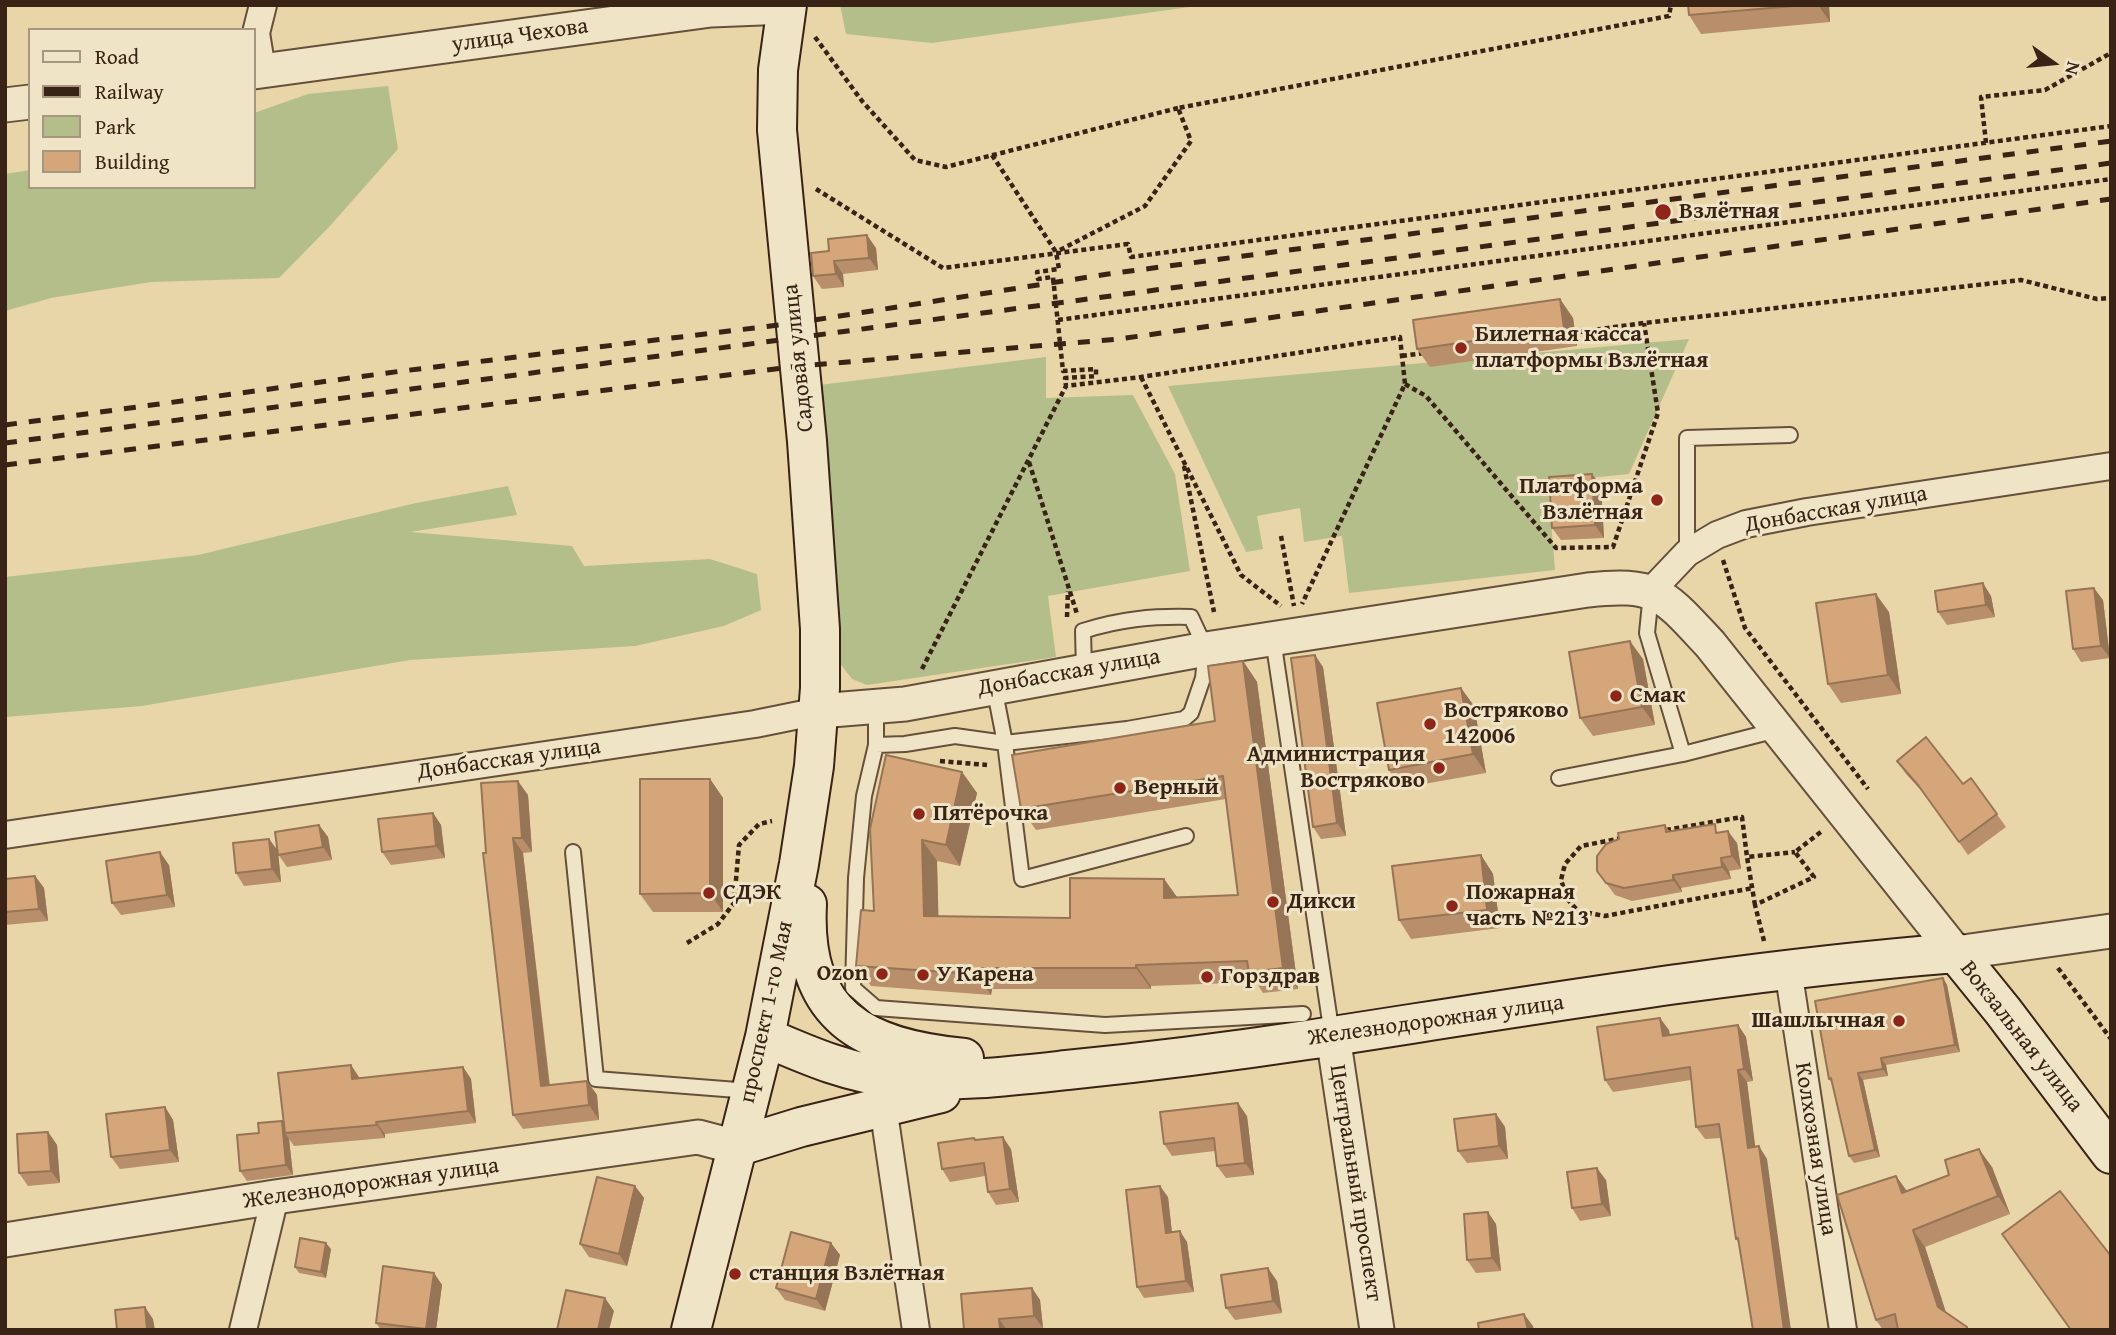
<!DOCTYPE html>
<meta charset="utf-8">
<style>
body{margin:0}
#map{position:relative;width:2116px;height:1335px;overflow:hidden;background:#e8d6a9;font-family:"Gentium Book Plus",serif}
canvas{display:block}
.frame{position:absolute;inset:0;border:7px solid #392315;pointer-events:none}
.legend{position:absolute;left:28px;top:28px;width:228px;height:161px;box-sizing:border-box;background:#f0e4c7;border:2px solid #a79780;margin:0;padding:9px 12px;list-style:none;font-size:21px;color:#392315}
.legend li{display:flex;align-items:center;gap:14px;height:35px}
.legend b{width:35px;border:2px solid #a79780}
.north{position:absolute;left:2018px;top:28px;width:70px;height:70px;-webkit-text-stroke:5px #f0e4c7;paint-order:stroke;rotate:105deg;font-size:19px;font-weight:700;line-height:28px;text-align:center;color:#392315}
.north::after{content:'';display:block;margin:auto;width:24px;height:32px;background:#392315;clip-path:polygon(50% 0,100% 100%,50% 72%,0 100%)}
</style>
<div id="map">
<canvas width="2116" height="1335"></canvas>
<div class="frame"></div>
<ul class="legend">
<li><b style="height:9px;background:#f0e4c7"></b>Road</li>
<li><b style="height:9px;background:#392315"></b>Railway</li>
<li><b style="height:19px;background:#b4be8a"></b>Park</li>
<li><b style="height:19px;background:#d6a67b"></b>Building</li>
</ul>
<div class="north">N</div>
</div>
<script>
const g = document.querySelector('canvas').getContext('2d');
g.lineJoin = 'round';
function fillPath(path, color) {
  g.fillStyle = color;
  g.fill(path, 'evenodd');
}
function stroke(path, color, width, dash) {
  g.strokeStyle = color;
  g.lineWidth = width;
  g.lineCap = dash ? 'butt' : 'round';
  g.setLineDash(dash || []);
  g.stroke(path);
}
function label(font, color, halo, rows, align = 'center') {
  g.font = font + ' "Gentium Book Plus",serif';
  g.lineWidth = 6;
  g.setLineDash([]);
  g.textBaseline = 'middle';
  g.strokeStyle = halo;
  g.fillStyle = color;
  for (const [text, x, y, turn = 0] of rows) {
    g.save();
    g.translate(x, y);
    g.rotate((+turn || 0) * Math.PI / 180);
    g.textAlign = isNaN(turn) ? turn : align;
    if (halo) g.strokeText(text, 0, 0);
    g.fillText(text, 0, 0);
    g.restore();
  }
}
const green = new Path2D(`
 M840,5h364l-272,38 -86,-9z
 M388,86l10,63 -68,77 -51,52 -128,4 -100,16 -46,13v-137l25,-4v17h224v-74l54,-19z
 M1689,339l-60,135 -81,8 7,88 -206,23 -7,-57 -38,6 -4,-34 -43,8 6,33 -17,3 -78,-166z
 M1046,357v41l87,-3 42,79 15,97 -142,25 8,61 -189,28 -15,-6 -14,-18 -27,-275z
 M508,486l9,29 -107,17 162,14 12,20 126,-7 47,15 4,36 -37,16 -89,20 -225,14 -268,46 -137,11v-140l193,-22 218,-52z`);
const path = new Path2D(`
 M815,37l47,64 53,59 31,7 232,-59
 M1986,143l-5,-46 64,-7 66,-37
 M992,155l64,97 3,17 -22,3 1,7 15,-2 10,94 33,-2v7l-31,2 1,8 75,-9 259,-40 5,47 -103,220
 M816,189l127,79 185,-24 3,13 980,-131
 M1060,250l85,-44 46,-65 -13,-33 491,-92 2,-11
 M1058,320l1053,-141
 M1571,333l73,-10 377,-43 76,19 14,-1
 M1402,356l22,-3
 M1141,377l100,198 40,31
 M1405,384l21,12 130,152 57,-1 45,-134 -14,-90
 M1029,462l48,152
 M1184,466l30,146
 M1281,536l13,70
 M1723,560l22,68 123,161
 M1067,617l1,-26
 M922,669l144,-283
 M940,761l47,4
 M1666,830l76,-13 5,40
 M1622,838l-41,8 -16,18 -4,16 7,20 10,11 27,5 148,-28
 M1755,905l-8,-48 48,-5
 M1764,941l-9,-36 59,-28 -19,-25 27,-21
 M687,943l31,-19 16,-21 5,-58 20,-21 13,-3
 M2058,968l53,71`);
const service = new Path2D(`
 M1687,553v-115l103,-3
 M1651,593l-4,40 36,121
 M1273,639l59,396
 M994,687l11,56 17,136 164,-43
 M876,708v37l-12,51 -8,82 -3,110 23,20 229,17 198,-11
 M876,745l29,-1 50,-8 50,7 122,-14 57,-10 7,-6 12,-35 3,-29 -15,-32c-38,-1 -71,2 -108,14l1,39
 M1559,778l124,-24 94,-24
 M573,852l23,227 154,12`);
const minor = new Path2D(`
 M262,70l-6,-37 7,-28
 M1651,591l36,-38 30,-18 29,-11 61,-12 304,-46
 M5,835l750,-111 64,-13
 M1788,969l55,361
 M881,1093l35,237
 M243,1330l32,-133`);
const tertiary = new Path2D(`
 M254,72l457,-62 76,-3
 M5,105l25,-3
 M819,711l86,-7 301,-55 382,-59c70,-8 77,6 122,54l246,309 155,-22
 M1333,1036l44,294
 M5,1240l270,-43 423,-60 38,10`);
const secondary = new Path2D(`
 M807,904c-6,113 56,144 157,154
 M765,1037c44,19 85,37 133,41 55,5 114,-2 169,-8 80,-8 160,-18 240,-30 216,-33 432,-70 649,-87l47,58 108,143
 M736,1147l65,-20 140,-34
 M691,1330l74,-293 34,-173 15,-98 6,-78v-59l-13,-188 -30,-311 1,-60 9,-65`);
const rail = new Path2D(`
 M5,425l397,-54 393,-48 313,-49 1003,-133
 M5,443l2106,-280
 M5,465l794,-99 320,-27 992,-140`);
const wall = new Path2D(`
 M1688,5h141l1,17 -129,12 -12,-19z
 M876,248l2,22 -35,4 1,13 -22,2 -9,-13 -2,-23z
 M1560,299l13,19 4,28 -147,21 -13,-18z
 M1592,474l9,12 3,52 -43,2 -9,-12z
 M1991,596l4,21 -48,8 -9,-13z
 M2103,600l7,58 -29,4 -8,-13z
 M1889,612l12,82 -60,9 -13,-19z
 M1643,659l12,66 -62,11 -13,-18z
 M1243,661l14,21 41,307 -35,4 -7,-11 -105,4v3h-159l-1,6 -120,-9 -15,-20 18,-55 88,-139 15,21 -17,73 -23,-5 1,55 132,2 94,-39 13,18 61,-2 -12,-96 -190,31 -15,-21 194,-88z
 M1323,667l23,169 -25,3 -8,-12z
 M1461,688l13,18 12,67 -85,15 -12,-18z
 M1897,761l66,23 8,-6 35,49 -38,28 -41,-58 -21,-23z
 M710,779l13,19v114h-70l-13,-18z
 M528,795l4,57 -9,1 27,232 37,-4 10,14 2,25 -76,9 -10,-14 -27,-262z
 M433,813l8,12 4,33 -54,7 -9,-13z
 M319,825l9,12 4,23 -45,7 -9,-13 3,28 -37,4 -8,-13 33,-34 9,12z
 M1665,825l5,7h50l17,11 4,26 -12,2 2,8 -50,9 1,4 -50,9 -17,-6 -18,-24z
 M1481,855l12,19 7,54 -89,11 -12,-19z
 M169,865l6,42 -54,8 -9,-12z
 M35,876l9,12 4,33 -43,4v-46z
 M1943,978l4,7 13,67 -74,13 2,11 -25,4 17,77 -26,6 -5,-7 -16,-72 -4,-5z
 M1738,1025l8,12 7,44 -6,1 8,65 12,12 -28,84 -3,-4 -15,-101 -16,1 -9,-12 -5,-47 -78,12 -8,-12 64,-50 1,5z
 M463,1067l8,12 5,44 -91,11v4l-91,8 -5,-7 4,36 -46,6 -7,-10 19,-38 23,-12 2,4 75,-48v2z
 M165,1107l8,13 6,42 -59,7 -9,-12z
 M1496,1114l9,13 3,32 -41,4 -9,-12z
 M1247,1116l7,59 -28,3 -9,-12 -2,-15 -43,5 -8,-12z
 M48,1132l9,13 3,38 -32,3 -9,-13z
 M974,1138l2,2 35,9 8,53 -23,3 -8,-13 -3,-16 -35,6 -8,-13z
 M1992,1167l18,47 -85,33 21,66 23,17h-86l-7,-10 20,-144 11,15z
 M1606,1180l5,36 -31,5 -8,-13z
 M635,1186l9,12 -17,68 -38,-9 -9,-13z
 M1168,1197l4,35 15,10 7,50 -50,6 -7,-11z
 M1496,1224l5,47 -25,2 -9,-13z
 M831,1243l9,12 -15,56 -40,-11 -9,-12z
 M331,1249l-5,29 -27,-5 -4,-6z
 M434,1273l8,12 -6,45h-55l-5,-7z
 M1277,1281l5,32 -47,7 -9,-12z
 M1032,1288l8,12 3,28 -19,2h-60z`);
const shadedWall = new Path2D(`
 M1818,5h11l1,17z
 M867,235l9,13 2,22 -9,-12z
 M834,261l9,13 1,13 -8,-13z
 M1560,299l13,19 4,28 -13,-18z
 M1592,474l9,12 3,52 -9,-13z
 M1983,583l8,13 4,21 -9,-12z
 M2094,588l9,12 7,58 -9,-12z
 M1876,594l13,18 12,82 -13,-19z
 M1630,641l13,18 12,66 -13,-18z
 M1315,655l8,12 23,169 -9,-13z
 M1243,661l14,21 41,307 -15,-21z
 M1461,688l13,18 12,67 -13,-19z
 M962,772l15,21 -17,73 -14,-21z
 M710,779l13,19v114l-13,-19z
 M518,781l10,14 4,57 -10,-14z
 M433,813l8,12 4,33 -9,-12z
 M319,825l9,12 4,23 -9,-13z
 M1728,831l9,12 4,26 -9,-13z
 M513,838l10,15 28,248 -10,-15z
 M269,839l9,12 3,31 -9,-13z
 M922,840l15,21 2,76 -15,-21z
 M160,852l9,13 6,42 -8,-12z
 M1481,855l12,19 7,54 -13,-18z
 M1721,858l8,13 2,8 -9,-12z
 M1673,875l8,13 1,4 -9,-12z
 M35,876l9,12 4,33 -9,-12z
 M1164,879l15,21 -15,-2z
 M1136,965l15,21v3l-15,-21z
 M977,968l15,21 -1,6 -14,-21z
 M1943,978l4,7 13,67 -5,-7z
 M1660,1018l9,12 2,18 -8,-12z
 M1738,1025l8,12 7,44 -9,-12z
 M1881,1058l5,7 2,11 -5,-7z
 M351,1065l8,12 2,15 -9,-13z
 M463,1067l8,12 5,44 -8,-12z
 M1738,1070l9,12 10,78 -9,-12z
 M1858,1073l5,7 17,77 -5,-7z
 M587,1081l10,14 2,25 -10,-15z
 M1238,1103l9,13 7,59 -9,-12z
 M165,1107l8,13 6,42 -9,-12z
 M1496,1114l9,13 3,32 -9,-13z
 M282,1121l6,10 -3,2 4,6 4,36 -7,-10z
 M376,1122l9,12v4l-8,-13z
 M48,1132l9,13 3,38 -9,-12z
 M1003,1137l8,12 8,53 -9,-13z
 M1759,1146l8,13 24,171h-7z
 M1979,1149l13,18 18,47 -12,-18z
 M1597,1168l9,12 5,36 -9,-12z
 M1896,1176l12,17h-6z
 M635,1186l9,12 -17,68 -8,-12z
 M1160,1186l8,11 5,46 -7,-10z
 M1488,1212l8,12 5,47 -9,-13z
 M1913,1230l12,17 25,78 -12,-18z
 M1180,1231l7,11 7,50 -8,-11z
 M326,1243l5,6 -5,29 -5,-6z
 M831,1243l9,12 -15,56 -9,-12z
 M1268,1268l9,13 5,32 -9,-12z
 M434,1273l8,12 -6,45h-10z
 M1032,1288l8,12 3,28 -9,-12z
 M605,1298l9,13 -5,19h-11z
 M145,1307l8,12 2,11h-8z
 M1524,1314l9,12 1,4h-6z
 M999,1319l8,11h-7z`);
const building = new Path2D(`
 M1688,5h117l-116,10z
 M867,235l2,23 -35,3 2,13 -23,2 -2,-23 18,-2 -1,-12z
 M1560,299l4,29 -147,21 -4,-29z
 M1592,474l3,51 -43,3 -3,-51z
 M1983,583l3,22 -48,7 -3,-21z
 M2094,588l7,58 -28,3 -7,-58z
 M1876,594l12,81 -60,9 -12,-81z
 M1630,641l12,66 -62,11 -11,-66z
 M1315,655l22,168 -24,4 -22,-169z
 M1243,661l40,307 -34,4 -2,-11 -111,4v3h-159v6l-121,-8 5,-56 13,1 -4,-82 16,-74 76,17 -16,73 -24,-5 2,76 146,2v-40l94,1v19l74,-3 -15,-119 -202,33 -9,-54 203,-34 -7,-55z
 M1461,688l12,66 -84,16 -12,-67z
 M1926,737l37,47 8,-6 26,36 -38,28 -41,-57 -21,-24z
 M640,779h70v114l-70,1z
 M518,781l4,57h-9l28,248 46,-5 2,24 -76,10 -30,-262h3l-5,-70z
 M433,813l3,33 -54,6 -4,-33z
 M1715,824l1,9 12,-2 4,25 -11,2 1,9 -49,8v5l-49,8 -18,-5 -9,-12v-15l9,-12 13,-5 -1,-6 47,-8 1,7z
 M319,825l4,22 -45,8 -3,-23z
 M269,839l3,30 -36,4 -3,-30z
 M160,852l7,43 -55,8 -6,-42z
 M1481,855l6,55 -88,10 -7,-54z
 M35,876l4,33 -34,3v-33z
 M1943,978l12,67 -74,13 2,11 -25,4 17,77 -26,6 -18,-78 -2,1 -14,-78z
 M1660,1018l3,18 75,-11 6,44 -6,1 10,78 11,-2 25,184h-31l-15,-92 -2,1 -17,-115 -23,3 -6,-60 -85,13 -8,-53z
 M351,1065l1,14 111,-12 5,44 -92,11 1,3 -92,8 -7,-60z
 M1238,1103l7,60 -28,3 -3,-28 -50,6 -4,-32z
 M165,1107l5,43 -59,7 -5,-43z
 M1496,1114l3,32 -41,5 -4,-32z
 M282,1121l4,44 -46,6 -3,-36 22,-2 -1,-10z
 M48,1132l3,39 -32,2 -2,-39z
 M1003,1137l7,52 -22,3 -4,-29 -42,6 -4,-26 36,-5 1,2z
 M1979,1149l19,47 -85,34 25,77 29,20v3h-69l-3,-16 -19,6 -39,-125 59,-19 6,17 47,-18 -4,-15z
 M1597,1168l5,36 -30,4 -5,-36z
 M597,1177l38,9 -16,68 -39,-10z
 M1160,1186l6,47 14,-2 6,50 -49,6 -11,-97z
 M2060,1191l51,65v74h-40l-69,-96z
 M1488,1212l4,46 -25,2 -3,-46z
 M791,1232l40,11 -15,56 -40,-11z
 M300,1238l26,5 -5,29 -26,-5z
 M383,1266l51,7 -8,56 -50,-6z
 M1268,1268l5,33 -47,7 -5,-33z
 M1032,1288l2,28 -35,3 1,11h-36l-3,-36z
 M566,1290l39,8 -7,32h-41z
 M145,1307l2,23h-30l-2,-20z
 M1524,1314l4,16h-49l-1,-7z`);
const markers = [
 [1663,212,9,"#8f2418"],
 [1461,348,7,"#8f2418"],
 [1657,500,7,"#8f2418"],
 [1616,696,7,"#8f2418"],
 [1430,724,7,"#8f2418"],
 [1439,768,7,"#8f2418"],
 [1120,788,7,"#8f2418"],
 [919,814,7,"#8f2418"],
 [709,893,7,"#8f2418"],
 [1273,902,7,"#8f2418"],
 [1452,906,7,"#8f2418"],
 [882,974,7,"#8f2418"],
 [923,975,7,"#8f2418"],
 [1207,977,7,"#8f2418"],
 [1899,1021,7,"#8f2418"],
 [735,1274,7,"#8f2418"]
];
const streetNames = [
 ["улица Чехова",520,36,-8],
 ["Садовая улица",799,358,-96],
 ["Донбасская улица",1836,510,-10],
 ["Донбасская улица",1069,673,-10],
 ["Донбасская улица",509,760,-8],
 ["проспект 1-го Мая",767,1012,-78],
 ["Железнодорожная улица",1436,1021,-8],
 ["Вокзальная улица",2021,1037,52],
 ["Колхозная улица",1815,1149,81],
 ["Центральный проспект",1355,1183,81],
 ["Железнодорожная улица",371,1184,-8]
];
const poiNames = [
 ["Взлётная",1679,212],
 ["Билетная касса",1475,335],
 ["платформы Взлётная",1475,361],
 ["Платформа",1643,487,"right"],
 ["Взлётная",1643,513,"right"],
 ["Смак",1630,696],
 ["Востряково",1444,711],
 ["142006",1444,737],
 ["Администрация",1425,755,"right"],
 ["Востряково",1425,781,"right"],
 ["Верный",1134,788],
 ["Пятёрочка",933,814],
 ["СДЭК",723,893],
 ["Пожарная",1466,893],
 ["часть №213",1466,919],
 ["Дикси",1287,902],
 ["Ozon",868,974,"right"],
 ["У Карена",937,975],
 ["Горздрав",1221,977],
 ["Шашлычная",1885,1021,"right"],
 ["станция Взлётная",749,1274]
];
fillPath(green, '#b4be8a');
stroke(service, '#65503a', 18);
stroke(minor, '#65503a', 30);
stroke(tertiary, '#65503a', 37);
stroke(secondary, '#392315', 42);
stroke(path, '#392315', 4.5, [5, 3.5]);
stroke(service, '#f0e4c7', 14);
stroke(minor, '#f0e4c7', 26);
stroke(tertiary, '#f0e4c7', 33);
stroke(secondary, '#f0e4c7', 38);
stroke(rail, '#392315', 5, [12, 12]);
fillPath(wall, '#b88f6a');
fillPath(shadedWall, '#967456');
fillPath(building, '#d6a67b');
stroke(building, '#967456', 2);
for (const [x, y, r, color] of markers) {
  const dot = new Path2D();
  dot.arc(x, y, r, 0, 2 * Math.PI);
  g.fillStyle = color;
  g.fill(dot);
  stroke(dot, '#f0e4c7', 2.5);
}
label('23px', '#392315', '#f0e4c7', streetNames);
label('bold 23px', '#392315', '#f0e4c7', poiNames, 'left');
</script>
